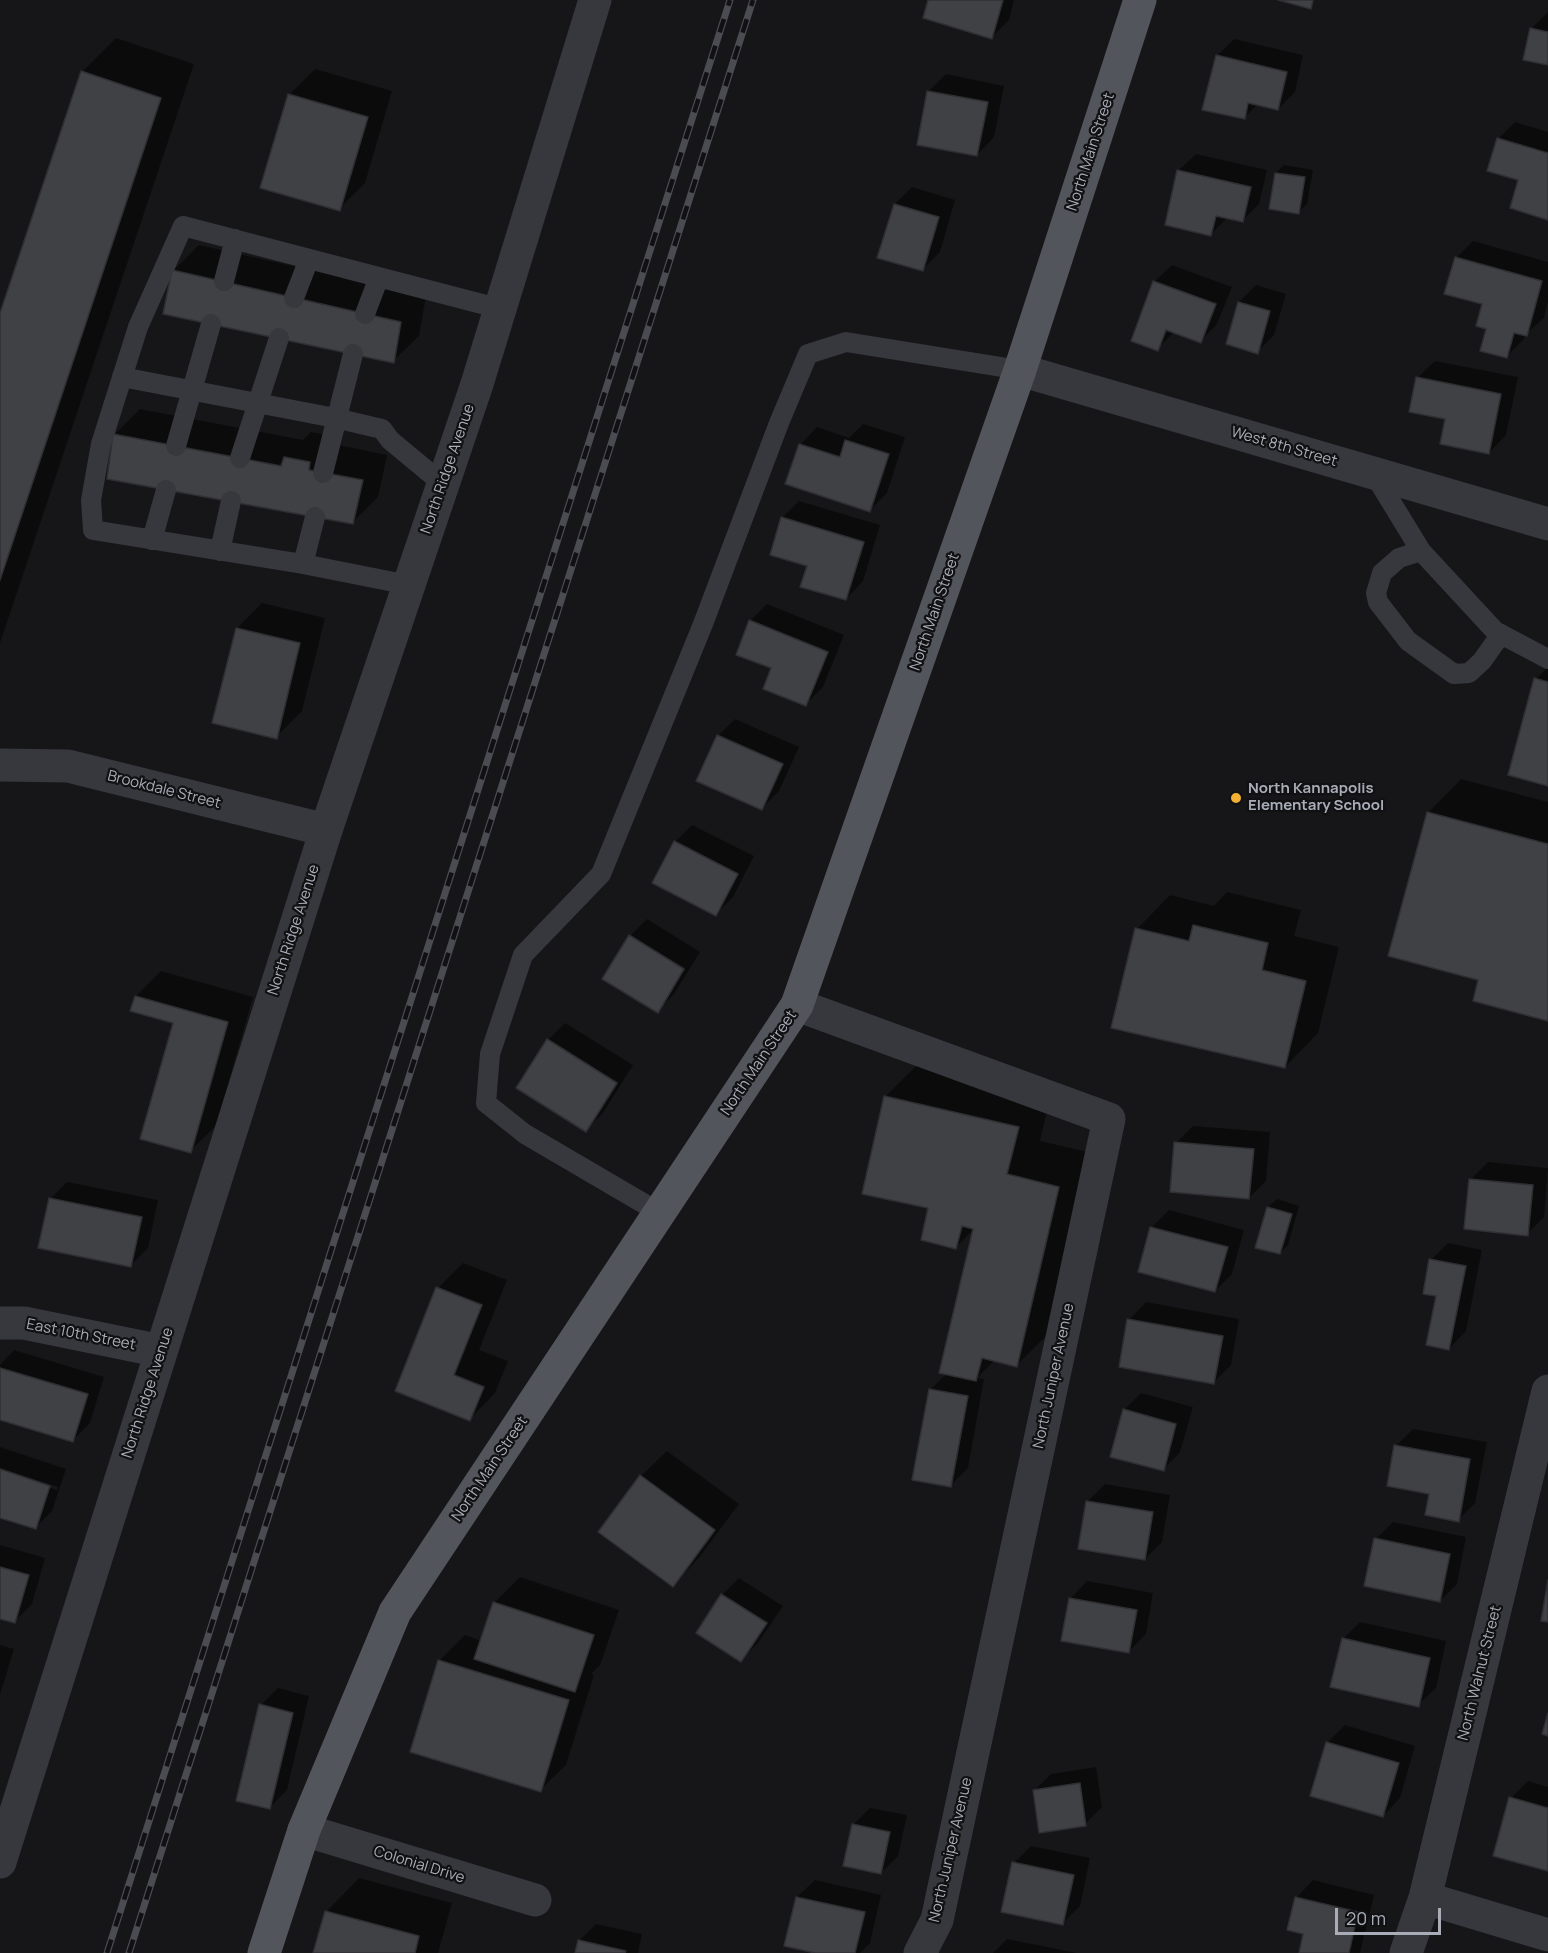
<!DOCTYPE html>
<style>
body{margin:0}
#map{position:relative;width:1548px;height:1953px;overflow:hidden;background:#161618;font-family:Manrope,sans-serif}
canvas{display:block}
.scale{position:absolute;left:1335px;top:1908px;width:106px;height:27px;box-sizing:border-box;border:3px solid #a8adb8;border-top:0;padding-left:8px;font-size:18px;line-height:21px;white-space:nowrap;color:#a8adb8;-webkit-text-stroke:4px #111113;paint-order:stroke}
</style>
<div id="map">
<canvas width="1548" height="1953"></canvas>
<div class="scale">20 m</div>
</div>
<script>
const g = document.querySelector('canvas').getContext('2d');
g.lineJoin = 'round';
function fillPath(path, color) {
  g.fillStyle = color;
  g.fill(path, 'evenodd');
}
function stroke(path, color, width, dash) {
  g.strokeStyle = color;
  g.lineWidth = width;
  g.lineCap = dash ? 'butt' : 'round';
  g.setLineDash(dash || []);
  g.stroke(path);
}
function label(font, color, halo, rows, align = 'center') {
  g.font = font + ' Manrope,sans-serif';
  g.lineWidth = 4.5;
  g.setLineDash([]);
  g.textBaseline = 'middle';
  g.strokeStyle = halo;
  g.fillStyle = color;
  for (const [text, x, y, turn = 0] of rows) {
    g.save();
    g.translate(x, y);
    g.rotate((+turn || 0) * Math.PI / 180);
    g.textAlign = isNaN(turn) ? turn : align;
    if (halo) g.strokeText(text, 0, 0);
    g.fillText(text, 0, 0);
    g.restore();
  }
}
const shadow = new Path2D(`
 M930,0h84l-5,20 -17,17z
 M1548,12v52l-17,-35z
 M116,38l78,26 -194,579v-325l82,-246z
 M1234,39l69,16 -8,37 -17,17 -20,-5 -14,14 -27,-62z
 M315,69l77,22 -27,92 -26,26 -50,-114z
 M946,74l58,12 -10,51 -17,18 -48,-64z
 M1515,122l33,10v86l-28,-39 -22,-40z
 M1196,154l71,16 -8,34 -17,17 -14,-4 -17,17 -33,-63z
 M1284,165l29,5 -6,34 -8,8 -23,-39z
 M912,187l43,13 -15,52 -17,17 -28,-65z
 M1473,241l75,21v39l-4,17 -19,17 -1,4 -17,17 -19,-28 -4,-25 -28,-45z
 M199,245l227,51 -7,40 -26,25 -219,-91z
 M1172,265l60,22 -15,37 -17,18 -26,-10 -17,17 -3,-67z
 M1256,285l30,9 -12,41 -17,17 -18,-50z
 M1435,361l83,16 -12,58 -17,18 -42,-36 -30,-39z
 M140,409l163,31 8,-8 23,4v8l53,11 -9,42 -25,25 -239,-87z
 M863,424l42,13 -18,56 -17,17 -70,-65 17,-18 32,11z
 M799,501l81,24 -17,56 -17,18 -37,-35 -27,-46z
 M262,603l63,15 -23,93 -26,26 -39,-109z
 M767,604l77,31 -21,52 -17,17 -33,-36 -23,-47z
 M1548,667v117l-12,-105z
 M735,719l64,28 -20,44 -17,17 -44,-72z
 M1461,779l87,23v217l-68,-40 -52,-166z
 M692,825l62,31 -21,41 -17,17 -41,-72z
 M1227,892l74,18 -7,26 45,11 -21,86 -33,34 -148,-138 33,-34 44,11z
 M647,919l53,33 -26,42 -17,17 -27,-75z
 M161,971l92,26 -37,129 -26,25 -15,-129 -39,-26z
 M565,1023l68,42 -30,48 -17,17 -38,-90z
 M919,1063l132,30 -11,48 52,12 -42,179 -33,33 -22,-5 -18,18 7,1 -16,89 -17,17 -21,-95 17,-17 27,-144 -18,18 -26,-40 -45,-110z
 M1193,1126l77,6 -4,49 -17,17 -73,-55z
 M1488,1162l60,6 -4,49 -17,17 -57,-54z
 M67,1182l91,18 -10,48 -17,17 -81,-66z
 M1277,1199l22,7 -11,39 -8,8 -12,-46z
 M1169,1210l75,20 -12,44 -17,17 -75,-20 12,-44z
 M1448,1243l34,7 -16,81 -17,18 -18,-89z
 M463,1263l44,17 -28,70 29,11 -13,32 -25,26 -73,-29 41,-102z
 M1146,1302l93,17 -8,46 -17,17 -85,-62z
 M14,1350l90,27 -14,46 -17,17 -73,-22v-53z
 M1141,1393l52,14 -13,45 -17,18 -39,-60z
 M1413,1429l74,13 -12,61 -17,17 -62,-74z
 M0,1447l66,22 -14,42 -17,17 -35,-12v-45l57,19 1,-3 -58,-19z
 M667,1451l72,53 -41,55 -25,26 -32,-109z
 M1105,1484l65,11 -8,47 -17,17 -57,-58z
 M1393,1522l73,15 -9,47 -17,17 -64,-62z
 M0,1545l45,13 -13,46 -17,17 -15,-4z
 M520,1577l99,33 -19,55 -9,9 3,1 -28,90 -26,25 -101,-129 26,-26 17,6 13,-39z
 M739,1578l44,28 -25,37 -17,17 -19,-65z
 M1087,1581l66,12 -7,41 -17,17 -59,-52z
 M1360,1622l86,19 -10,47 -18,17 -75,-66z
 M0,1645l14,4 -14,46z
 M278,1688l31,8 -22,94 -17,17 -9,-102z
 M1345,1725l70,21 -15,52 -17,18 -72,-21 17,-53z
 M1096,1767l6,40 -17,17 -51,-33 17,-17z
 M1528,1781l20,6v83l-37,-72z
 M870,1808l37,7 -9,41 -17,17 -28,-48z
 M1031,1846l59,12 -10,48 -17,17 -49,-60z
 M359,1878l93,25 -14,50h-123l11,-41z
 M815,1880l66,15 -11,48 -10,10h-39l-24,-56z
 M1313,1880l61,15 -14,58h-60l5,-20 -9,-35z
 M596,1924l46,10 -4,19h-62l3,-12z
 M1007,1939l70,14h-84z`);
const building = new Path2D(`
 M928,0h75l-11,39 -69,-21z
 M1278,0h35l-2,9z
 M1530,28l18,4v33l-25,-5z
 M1216,55l71,17 -9,38 -30,-7 -3,16 -43,-9z
 M81,71l80,27 -161,482v-267z
 M927,91l61,11 -11,54 -60,-11z
 M288,94l80,23 -28,94 -80,-23z
 M1497,138l51,15v67l-38,-12 8,-28 -31,-9z
 M1177,170l74,17 -8,35 -27,-6 -5,20 -46,-11z
 M1275,173l30,4 -6,37 -30,-5z
 M894,204l45,13 -16,54 -46,-13z
 M1455,257l87,24 -15,55 -13,-3 -7,25 -27,-7 6,-22 -10,-3 6,-22 -38,-10z
 M172,270l229,52 -7,41 -231,-49z
 M1153,281l63,23 -15,39 -35,-13 -8,21 -27,-10z
 M1238,302l32,9 -12,43 -32,-10z
 M1416,377l85,17 -12,60 -49,-10 5,-25 -36,-7z
 M113,434l168,32 3,-9 26,5 -1,8 54,10 -10,44 -246,-45z
 M845,440l44,14 -19,58 -85,-28 14,-40 41,13z
 M781,517l83,25 -18,58 -46,-13 7,-21 -37,-11z
 M749,620l79,32 -22,54 -43,-17 8,-21 -35,-13z
 M236,628l64,15 -23,96 -65,-16z
 M1534,678l14,4v104l-40,-11z
 M717,735l66,29 -21,46 -66,-29z
 M1427,812l121,32v177l-75,-20 5,-21 -90,-24z
 M674,841l64,33 -22,42 -64,-33z
 M1193,925l75,18 -6,27 44,11 -21,87 -174,-40 24,-100 54,13z
 M629,935l55,34 -26,44 -56,-34z
 M135,996l93,26 -37,131 -51,-14 33,-116 -43,-12z
 M547,1039l70,44 -31,49 -70,-44z
 M884,1096l135,31 -12,47 52,13 -42,180 -35,-9 -6,23 -37,-8 34,-144 -11,-3 -6,23 -35,-9 7,-32 -66,-14z
 M1174,1142l80,7 -5,50 -79,-7z
 M1469,1179l64,6 -5,51 -64,-7z
 M49,1198l93,19 -11,50 -93,-19z
 M1267,1207l25,7 -12,40 -25,-6z
 M1150,1227l78,20 -13,45 -77,-20z
 M1429,1259l37,7 -17,84 -23,-5 10,-49 -13,-2z
 M436,1287l46,18 -28,70 30,12 -14,34 -75,-30z
 M1127,1319l96,17 -9,48 -95,-17z
 M0,1368l88,26 -15,48 -73,-22z
 M929,1389l39,7 -17,91 -39,-7z
 M1123,1409l53,15 -12,47 -54,-14z
 M1394,1445l76,14 -11,63 -34,-7 4,-21 -42,-8z
 M0,1469l50,17 -14,43 -36,-11z
 M640,1475l75,55 -42,57 -75,-55z
 M1086,1501l67,11 -8,48 -67,-11z
 M1374,1538l76,16 -10,48 -76,-16z
 M0,1567l29,8 -14,48 -15,-4z
 M1548,1580v42l-7,-1z
 M721,1594l46,29 -26,39 -45,-29z
 M1069,1598l68,12 -8,43 -68,-12z
 M493,1602l101,33 -19,57 -101,-33z
 M1342,1638l88,20 -11,49 -89,-20z
 M438,1660l131,40 -28,92 -131,-40z
 M259,1704l34,9 -23,96 -34,-8z
 M1548,1713v23l-6,-2z
 M1326,1742l73,21 -16,54 -73,-21z
 M1080,1783l6,43 -47,7 -6,-43z
 M1509,1797l39,11v63l-55,-15z
 M852,1824l38,8 -9,42 -38,-8z
 M1012,1862l62,13 -11,50 -62,-13z
 M796,1897l69,15 -10,41h-40l-31,-7z
 M1295,1897l63,15 -9,41h-50l4,-19 -16,-4z
 M325,1911l94,25 -4,17h-102z
 M578,1940l48,11 -1,2h-50z`);
const service = new Path2D(`
 M224,281l11,-42
 M294,298l15,-39
 M365,314l14,-37
 M122,377l213,41 47,11 8,11 53,44
 M176,446l35,-122
 M240,458l39,-120
 M323,473l30,-119
 M1374,474l47,77 74,80 53,28
 M152,540l14,-50
 M220,551l11,-50
 M1421,551l-22,7 -17,15 -6,20 2,9 30,39 46,33 15,-1 13,-12 19,-27
 M303,564l12,-47
 M409,585l-106,-21 -210,-34 -2,-30 10,-56 37,-117 45,-101 318,83
 M660,1213l-135,-79 -39,-31 4,-49 33,-99 78,-81 102,-250 76,-201 29,-69 38,-12 174,28`);
const minor = new Path2D(`
 M1020,370l528,154
 M0,765l68,1 258,64
 M797,1005l312,114 -172,801 -17,33
 M0,1323h24l137,28
 M304,1830l231,70
 M1425,1898l123,37
 M1406,1953l19,-55 123,-507`);
const tertiary = new Path2D(`
 M0,1862l326,-1032 151,-446 118,-384`);
const primary = new Path2D(`
 M264,1953l40,-123 91,-218 402,-607 223,-635 120,-370`);
const rail = new Path2D(`
 M107,1953l623,-1953
 M129,1953l624,-1953`);
const markers = [
 [1236,798,6,"#f2b134"]
];
const streetNames = [
 ["North Main Street",1091,152,-72],
 ["West 8th Street",1284,447,16],
 ["North Ridge Avenue",448,469,-71],
 ["North Main Street",935,612,-71],
 ["Brookdale Street",164,790,14],
 ["North Ridge Avenue",294,930,-72],
 ["North Main Street",759,1063,-56],
 ["East 10th Street",81,1335,11],
 ["North Juniper Avenue",1054,1376,-78],
 ["North Ridge Avenue",148,1393,-72],
 ["North Main Street",490,1469,-56],
 ["North Walnut Street",1480,1673,-76],
 ["North Juniper Avenue",951,1850,-77],
 ["Colonial Drive",419,1865,17]
];
const poiNames = [
 ["North Kannapolis",1248,789],
 ["Elementary School",1248,806]
];
fillPath(shadow, '#0007');
fillPath(building, '#404145');
stroke(building, '#303034', 1.5);
stroke(service, '#37383d', 20);
stroke(minor, '#37383d', 33);
stroke(tertiary, '#37383d', 33);
stroke(primary, '#53555c', 33);
stroke(rail, '#4a4c52', 7);
stroke(rail, '#111113', 4.5, [14]);
for (const [x, y, r, color] of markers) {
  const dot = new Path2D();
  dot.arc(x, y, r, 0, 2 * Math.PI);
  g.fillStyle = color;
  g.fill(dot);
  stroke(dot, '#111113', 2);
}
label('15px', '#a8adb8', '#111113', streetNames);
label('bold 15px', '#a8adb8', '#111113', poiNames, 'left');
</script>
